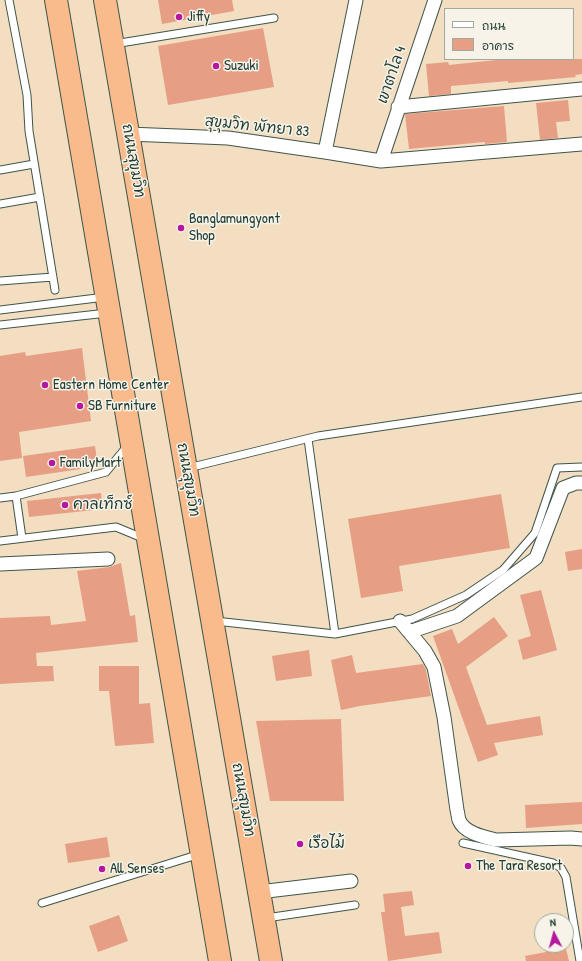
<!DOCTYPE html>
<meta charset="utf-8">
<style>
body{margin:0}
#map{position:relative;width:582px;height:961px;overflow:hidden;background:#f3dec1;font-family:"Patrick Hand","Playpen Sans Thai",sans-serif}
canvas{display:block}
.legend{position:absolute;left:444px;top:8px;width:130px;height:52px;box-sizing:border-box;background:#f7f3e8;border:1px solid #a1aaa0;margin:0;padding:5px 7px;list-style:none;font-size:12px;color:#1f3d34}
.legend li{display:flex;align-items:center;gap:8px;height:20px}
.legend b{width:20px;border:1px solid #a1aaa0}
.north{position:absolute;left:534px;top:913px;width:40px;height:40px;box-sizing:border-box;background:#f7f3e8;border:1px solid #a1aaa0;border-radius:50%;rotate:354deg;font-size:11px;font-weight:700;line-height:16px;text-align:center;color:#1f3d34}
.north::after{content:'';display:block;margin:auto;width:14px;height:18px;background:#b5179e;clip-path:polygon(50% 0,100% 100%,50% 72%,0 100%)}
</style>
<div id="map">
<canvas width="582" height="961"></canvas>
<ul class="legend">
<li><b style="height:5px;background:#fff"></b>ถนน</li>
<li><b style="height:11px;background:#e69e84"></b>อาคาร</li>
</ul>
<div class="north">N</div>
</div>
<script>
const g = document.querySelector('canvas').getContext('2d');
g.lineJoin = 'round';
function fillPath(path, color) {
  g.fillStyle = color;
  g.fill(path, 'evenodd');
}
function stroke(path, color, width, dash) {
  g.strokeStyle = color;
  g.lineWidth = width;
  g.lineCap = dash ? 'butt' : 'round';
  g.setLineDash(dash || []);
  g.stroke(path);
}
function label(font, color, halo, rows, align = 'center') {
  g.font = font + ' "Patrick Hand","Playpen Sans Thai",sans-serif';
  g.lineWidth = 3;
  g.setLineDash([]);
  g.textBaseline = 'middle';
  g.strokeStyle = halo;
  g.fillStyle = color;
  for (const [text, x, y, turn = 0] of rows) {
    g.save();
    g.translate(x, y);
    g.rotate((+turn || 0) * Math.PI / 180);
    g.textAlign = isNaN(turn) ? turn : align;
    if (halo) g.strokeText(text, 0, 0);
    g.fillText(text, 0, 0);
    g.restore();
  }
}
const building = new Path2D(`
 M158,0h74l2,11 -72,13z
 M263,28l11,59 -106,18 -10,-59z
 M506,59h76v15l-7,1 1,2 -33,3 -35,3v-2l-57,5v8l-22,2 -3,-32 22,-2 1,3z
 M568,100l2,21 -14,1 2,16 -18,2 -4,-37z
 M504,106l3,36 -22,2v-2l-76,7 -4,-35z
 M82,348l9,73 -72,11 3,26 -22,3v-105l25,-4 1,4z
 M95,446l2,14 -17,2 1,7 -55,8 -3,-21z
 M101,493l2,16 -74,8 -2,-16z
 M501,494l9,54 -111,18 4,25 -42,7 -13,-79z
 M582,549v20l-14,2 -3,-19z
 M121,563l9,53 5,-1 3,27 -102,11 1,13h16l1,15 -54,3v-66l50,-2 1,9 35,-4 -9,-50 32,-4z
 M541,590l16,60 -34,10 -5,-20 13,-4 -11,-41z
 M494,617l14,19 -42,31 21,58 53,-9 3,19 -49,8 4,12 -20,7 -45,-126 19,-7 6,15z
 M309,650l3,26 -36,5 -4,-25z
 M352,655l4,18 67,-9 3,6 5,26 -71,10 -19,4 -10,-50z
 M99,666h40v38l11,-1 4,40 -39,3 -6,-55h-10z
 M341,719l3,82h-74l-14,-80z
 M582,802v22l-56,4 -1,-23z
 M107,837l3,20 -42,6 -3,-19z
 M412,891l2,14 -13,2 4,29 34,-4 3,21 -54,8 -7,-49h4l-2,-18z
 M119,915l9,26 -30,11 -9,-26z
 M545,945h20l4,16h-43l-1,-5 21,-4z`);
const lane = new Path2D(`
 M9,0l18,95 2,36 26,159
 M114,44l160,-26
 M0,170l34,-6
 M0,204l40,-7
 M0,281l53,-4
 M0,310l105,-13
 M0,325l107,-12
 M308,439l27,195
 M188,468l130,-32 264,-39
 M0,498l16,-2
 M22,538l-6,-42 90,-24 22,-27
 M0,541l116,-14 29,12
 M215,621l120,13 77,-15 54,-24 37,-25 32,-37 22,-65 25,-1
 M463,843l90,20 8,5 5,9 14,84
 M42,903l158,-49
 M266,918l89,-13`);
const street = new Path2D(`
 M398,107l184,-18
 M128,134l100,4 97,14 56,9 201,-17
 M325,152l31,-152
 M381,161l54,-161
 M0,564l108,-5
 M400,621l25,30 9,16 10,50 13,93c1,3 1,7 2,10 5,13 25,17 37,20l75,-2 11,1
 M409,632l48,-16 79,-58 27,-70 13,-5h6
 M259,892l92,-11`);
const highway = new Path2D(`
 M56,0l164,961
 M105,0l166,961`);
const markers = [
 [179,17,4,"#b5179e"],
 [216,66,4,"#b5179e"],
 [181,228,4,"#b5179e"],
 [45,385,4,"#b5179e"],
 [80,406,4,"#b5179e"],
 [52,463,4,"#b5179e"],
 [65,505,4,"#b5179e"],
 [300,844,4,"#b5179e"],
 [468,866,4,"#b5179e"],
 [102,869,4,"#b5179e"]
];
const poiNames = [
 ["Jiffy",187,17],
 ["Suzuki",224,66],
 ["Banglamungyont",189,219],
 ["Shop",189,236],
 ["Eastern Home Center",53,385],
 ["SB Furniture",88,406],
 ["FamilyMart",60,463],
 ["คาลเท็กซ์",73,505],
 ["เรือไม้",308,844],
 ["The Tara Resort",476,866],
 ["All Senses",110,869]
];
const streetNames = [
 ["เขาตาโล 4",392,75,-71],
 ["สุขุมวิท พัทยา 83",257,127,6],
 ["ถนนสุขุมวิท",133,161,80],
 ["ถนนสุขุมวิท",188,480,80],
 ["ถนนสุขุมวิท",243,800,80]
];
fillPath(building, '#e69e84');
stroke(lane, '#3f5549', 9);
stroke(street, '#3f5549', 15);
stroke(highway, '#3f5549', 24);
stroke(lane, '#fff', 7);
stroke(street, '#fff', 13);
stroke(highway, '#fabb8c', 22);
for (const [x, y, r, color] of markers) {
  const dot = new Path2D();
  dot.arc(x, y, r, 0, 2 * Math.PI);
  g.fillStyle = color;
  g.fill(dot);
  stroke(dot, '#f7f3e8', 1.5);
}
label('15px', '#1f3d34', '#f7f3e8', poiNames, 'left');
label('15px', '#1f3d34', '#f7f3e8', streetNames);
</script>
